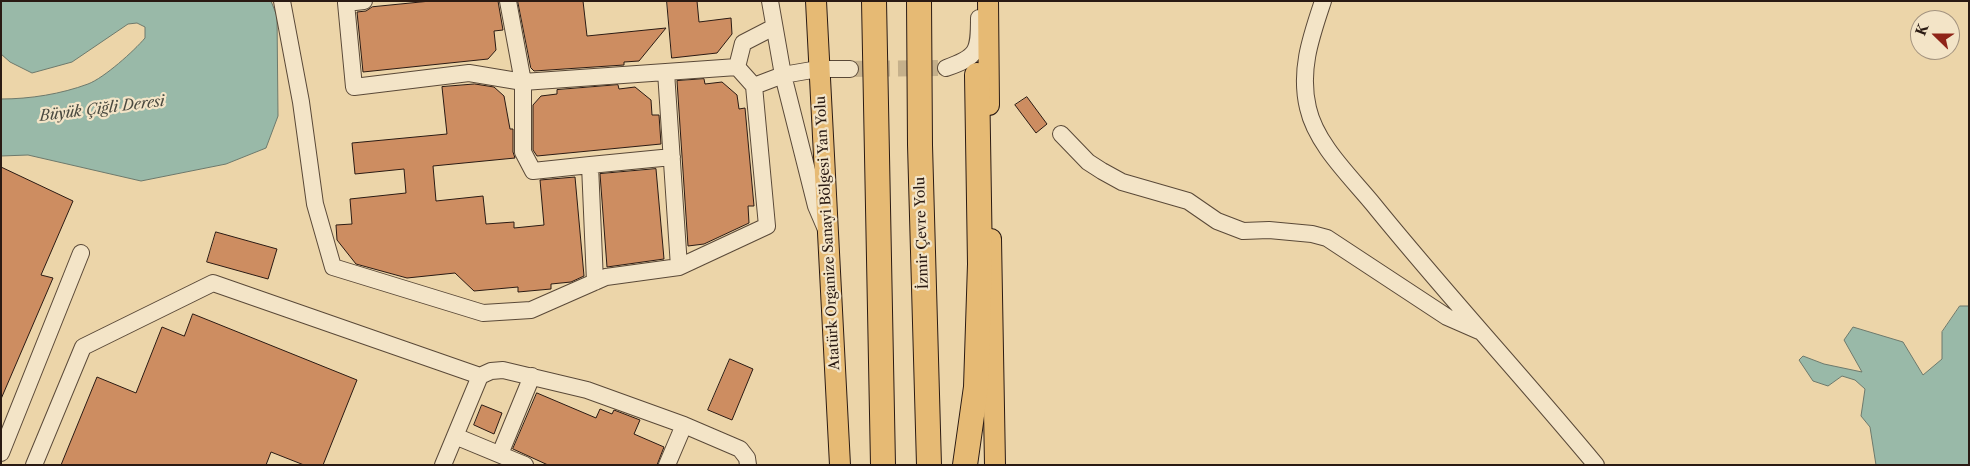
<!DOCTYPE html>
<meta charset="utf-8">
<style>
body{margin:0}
#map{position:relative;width:1970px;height:466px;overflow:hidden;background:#ecd5a9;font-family:"Libre Caslon Text",serif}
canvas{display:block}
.frame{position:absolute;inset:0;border:2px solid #2a1a13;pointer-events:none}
.north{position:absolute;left:1910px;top:10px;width:50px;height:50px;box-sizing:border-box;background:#f3e4c7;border:1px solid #a3937f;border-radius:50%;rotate:292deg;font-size:14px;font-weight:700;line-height:20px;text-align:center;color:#2a1a13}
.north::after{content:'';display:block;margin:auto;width:18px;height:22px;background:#8f2418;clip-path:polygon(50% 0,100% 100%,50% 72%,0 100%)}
</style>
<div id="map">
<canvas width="1970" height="466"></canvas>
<div class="frame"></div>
<div class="north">K</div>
</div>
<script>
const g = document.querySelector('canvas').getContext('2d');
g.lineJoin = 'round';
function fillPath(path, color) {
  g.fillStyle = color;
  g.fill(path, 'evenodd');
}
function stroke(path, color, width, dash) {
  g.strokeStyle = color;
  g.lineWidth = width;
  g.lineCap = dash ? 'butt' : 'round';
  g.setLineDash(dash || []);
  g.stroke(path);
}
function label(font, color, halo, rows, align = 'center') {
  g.font = font + ' "Libre Caslon Text",serif';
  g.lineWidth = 4.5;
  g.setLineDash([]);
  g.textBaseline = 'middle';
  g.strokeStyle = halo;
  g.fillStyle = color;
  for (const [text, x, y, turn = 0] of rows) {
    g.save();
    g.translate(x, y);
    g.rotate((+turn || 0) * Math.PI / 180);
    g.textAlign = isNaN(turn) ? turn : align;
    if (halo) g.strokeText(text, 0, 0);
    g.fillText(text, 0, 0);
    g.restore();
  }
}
const water = new Path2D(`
 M1,1h270l6,15 1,100 -12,32 -40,16 -85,17 -113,-26 -27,1v-57c29,0 60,-5 87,-15 16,-6 46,-33 57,-46v-11l-8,-4 -9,1 -56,38 -40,11 -22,-11 -9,-8z
 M1960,306h9v159h-93l-6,-38 -9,-11 4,-27 -10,-9 -13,-4 -14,10 -15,-5 -14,-21 4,-4 21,8 38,8 -18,-32 9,-13 50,15 20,33 19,-16v-27z`);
const building = new Path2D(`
 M431,1h67l5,29 -9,1 2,19 -8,9 -125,13 -6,-60 9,-1 6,-4z
 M518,1h65l4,35 79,-8 -27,33 -15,1v3l-90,6 -3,-3z
 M667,1h30l2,21 32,-4 1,16 -15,19 -45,5z
 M704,79l1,5 17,-2 15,13 2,14 6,-1 9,98h-6l1,17 -45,21 -16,2 -11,-165z
 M475,84l19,3 10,9 6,33h3v23l2,6 -82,8 3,35 47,-5 3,28 28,-2v6l30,-3 -4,-45 35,-3 9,99 -13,6 -20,2v5l-33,3v-5l-44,4 -19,-18 -48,5 -51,-14 -19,-24 -1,-15 16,-1 -2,-25 56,-6 -2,-24 -49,5 -3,-31 95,-9 -5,-47z
 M618,85l1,4 16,-2 16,13 1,15h7l2,29 -124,12 -4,-6v-45l8,-9 16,-2v-4z
 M1027,97l20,27 -11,9 -21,-28z
 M1,167l72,34 -32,74 12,3 -52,121z
 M656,169l8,90 -57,8 -7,-93z
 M216,232l61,17 -9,30 -61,-17z
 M193,314l164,66 -34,85h-19l-33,-13 -5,13h-205l36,-88 39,16 26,-66 22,9z
 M730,359l23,10 -21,51 -24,-10z
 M537,393l59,25 4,-9 12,5 2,-4 26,10 -6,14 30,13 -7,18h-109l-35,-16z
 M482,405l20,8 -8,21 -20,-9z`);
const minorTunnel = new Path2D(`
 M850,69l96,-1`);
const minor = new Path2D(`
 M282,1l19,101 14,102 18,63 150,46 48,-3 75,-33 73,-10 88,-41 -13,-140
 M364,1l-18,2 8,84 115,-14 54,9 214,-15
 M508,1l15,81v70l10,19 57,-6 5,117
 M770,1l13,74 35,-6h32
 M1323,1c-12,36 -24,69 -15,107 8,36 42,68 65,96 72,89 150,173 223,261
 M774,27l-31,16 -6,24 17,19 29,-11 33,131 9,21
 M946,68c32,-11 33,-17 33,-50
 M666,72l13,195
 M1061,134l27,28 14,9 20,11 66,19 29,20 26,10 26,-1 43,4 15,4 120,79 32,14
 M590,165l82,-8
 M480,376l11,-5 12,-1 84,20 97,35 56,24 7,9 1,7
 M455,436l70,29
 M1,453l80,-200
 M500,454l32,-78
 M34,465l49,-118 130,-64 267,93 -37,89
 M667,465l17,-40`);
const major = new Path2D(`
 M816,1l24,464
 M988,1l1,104
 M991,239l4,226`);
const highway = new Path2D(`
 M874,1l9,464
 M919,1l1,144 9,320
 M965,465l11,-78 4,-123 -3,-189`);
const streetNames = [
 ["Atatürk Organize Sanayi Bölgesi Yan Yolu",828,233,-93],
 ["İzmir Çevre Yolu",922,233,-92]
];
const waterNames = [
 ["Büyük Çiğli Deresi",102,109,-7]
];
fillPath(water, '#99b9a8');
stroke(water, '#6d796c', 1);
fillPath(building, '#cd8d61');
stroke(building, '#2a1a13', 1);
stroke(minorTunnel, '#c5b08b', 16, [16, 8]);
stroke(minor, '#5a4938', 18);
stroke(major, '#2a1a13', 22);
stroke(highway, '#2a1a13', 26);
stroke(minor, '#f3e4c7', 16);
stroke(major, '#e6ba74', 20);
stroke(highway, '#e6ba74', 24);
label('14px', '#2a1a13', '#f3e4c7', streetNames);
label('italic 15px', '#4b4a40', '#f3e4c7', waterNames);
</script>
